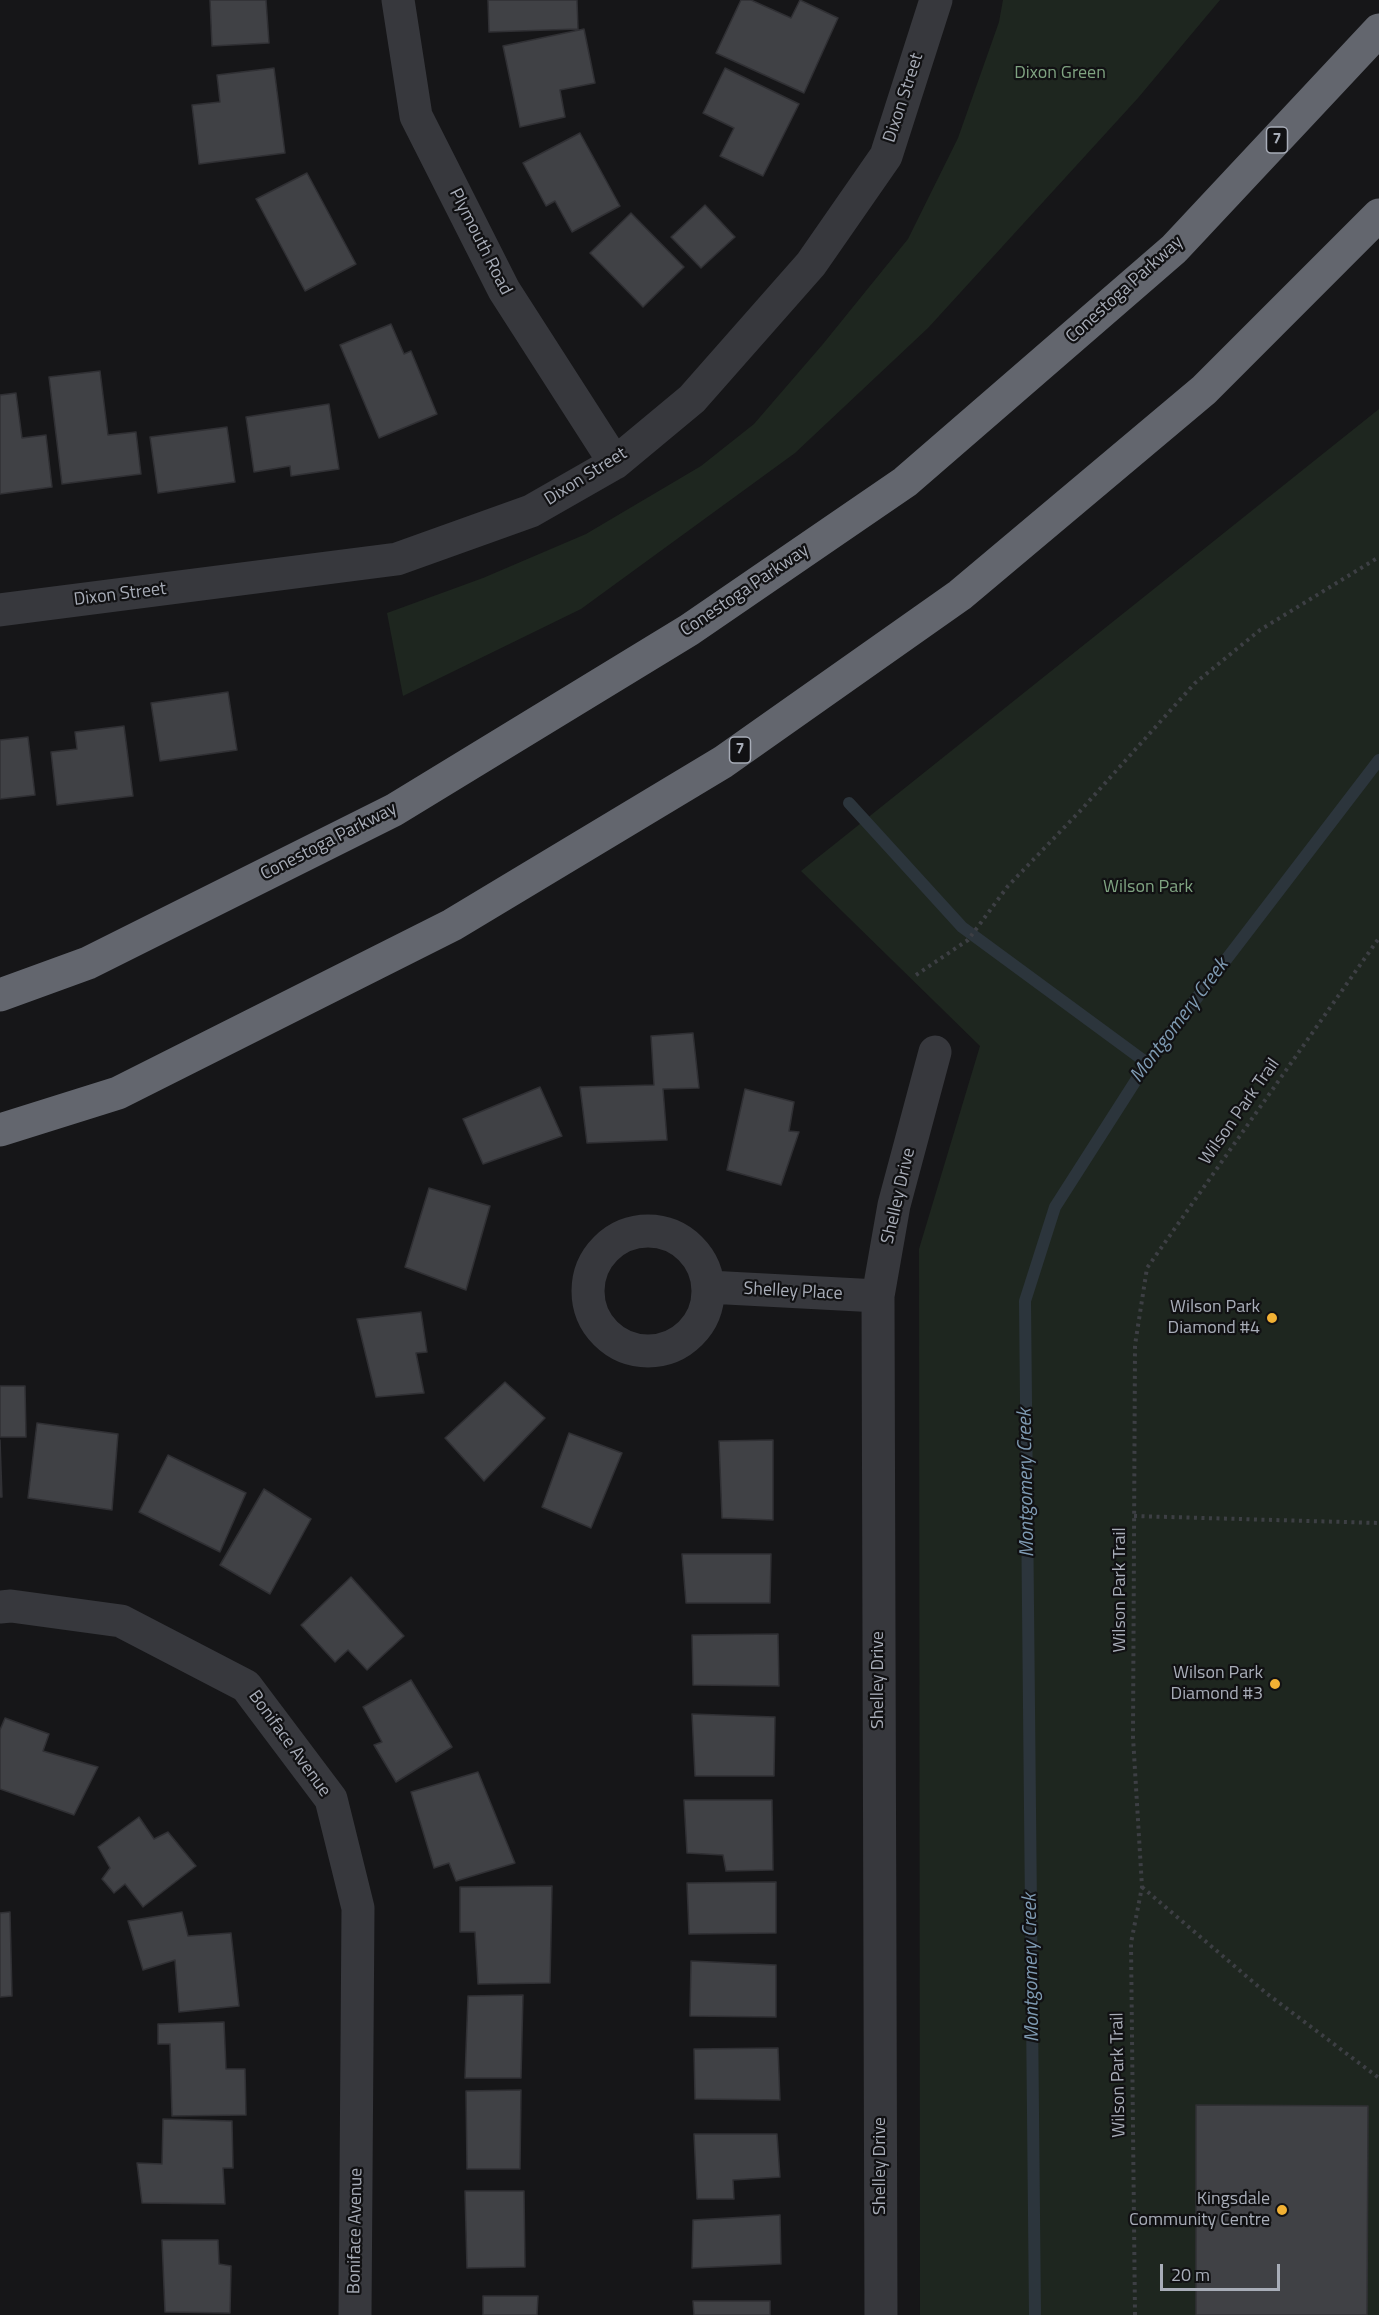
<!DOCTYPE html>
<style>
body{margin:0}
#map{position:relative;width:1379px;height:2315px;overflow:hidden;background:#161618;font-family:"Titillium Web",sans-serif}
canvas{display:block}
.scale{position:absolute;left:1160px;top:2264px;width:120px;height:27px;box-sizing:border-box;border:3px solid #a8adb8;border-top:0;padding-left:8px;font-size:18px;line-height:21px;white-space:nowrap;color:#a8adb8;-webkit-text-stroke:4px #111113;paint-order:stroke}
</style>
<div id="map">
<canvas width="1379" height="2315"></canvas>
<div class="scale">20 m</div>
</div>
<script>
const g = document.querySelector('canvas').getContext('2d');
g.lineJoin = 'round';
function fillPath(path, color) {
  g.fillStyle = color;
  g.fill(path, 'evenodd');
}
function stroke(path, color, width, dash) {
  g.strokeStyle = color;
  g.lineWidth = width;
  g.lineCap = dash ? 'butt' : 'round';
  g.setLineDash(dash || []);
  g.stroke(path);
}
function label(font, color, halo, rows, align = 'center') {
  g.font = font + ' "Titillium Web",sans-serif';
  g.lineWidth = 4.5;
  g.setLineDash([]);
  g.textBaseline = 'middle';
  g.strokeStyle = halo;
  g.fillStyle = color;
  for (const [text, x, y, turn = 0] of rows) {
    g.save();
    g.translate(x, y);
    g.rotate((+turn || 0) * Math.PI / 180);
    g.textAlign = isNaN(turn) ? turn : align;
    if (halo) g.strokeText(text, 0, 0);
    g.fillText(text, 0, 0);
    g.restore();
  }
}
const green = new Path2D(`
 M1003,0h217l-82,98 -210,230 -133,125 -214,156 -178,87 -16,-83 96,-35 103,-44 115,-68 53,-42 69,-80 85,-105 50,-101 41,-116z
 M1379,409v1906h-459l-1,-1066 61,-203 -179,-175z`);
const stream = new Path2D(`
 M849,803l113,124 185,136
 M1035,2315l-10,-1014 30,-94 92,-144 232,-303`);
const building = new Path2D(`
 M210,0h56l3,43 -57,3z
 M488,0h89l1,29 -89,3z
 M741,0h10l40,18 9,-18 38,18 -34,75 -88,-40z
 M584,29l11,54 -35,7 5,27 -45,10 -17,-81z
 M274,68l11,85 -86,11 -7,-59 28,-3 -3,-27z
 M725,68l74,36 -36,72 -43,-20 14,-28 -31,-15z
 M580,133l40,73 -48,26 -17,-31 -9,5 -23,-43z
 M307,173l49,91 -51,27 -49,-92z
 M705,205l30,32 -34,31 -30,-31z
 M631,213l53,54 -41,40 -53,-54z
 M391,324l13,30 7,-3 26,63 -58,24 -39,-93z
 M100,371l8,64 28,-3 5,42 -79,10 -13,-107z
 M16,393l6,45 24,-3 6,52 -52,7v-99z
 M329,404l10,65 -48,7 -1,-10 -36,6 -8,-55z
 M227,427l8,55 -77,11 -8,-56z
 M228,692l9,58 -77,11 -9,-58z
 M124,726l9,70 -76,9 -6,-53 26,-3 -2,-17z
 M28,737l7,58 -35,4v-59z
 M693,1033l6,55 -36,1 4,51 -80,3 -7,-56 74,-2 -3,-49z
 M540,1087l22,49 -79,28 -20,-45z
 M745,1089l49,13 -5,29 10,1 -18,53 -54,-15z
 M429,1188l61,18 -24,84 -61,-23z
 M421,1312l6,40 -11,1 8,40 -48,4 -19,-78z
 M505,1382l40,36 -61,63 -39,-43z
 M0,1386h25l1,51h-26z
 M37,1423l81,11 -6,76 -84,-12z
 M569,1433l53,20 -31,75 -49,-21z
 M0,1440l2,57h-2z
 M773,1440v80l-51,-2 -3,-77z
 M168,1455l78,38 -26,59 -81,-40z
 M264,1489l47,30 -41,75 -50,-29z
 M682,1554h89l-1,49h-84z
 M351,1577l53,59 -37,34 -19,-20 -13,12 -34,-37z
 M778,1634l1,52 -86,-1 -1,-50z
 M411,1680l41,67 -56,35 -22,-37 8,-3 -19,-35z
 M692,1714l83,3 -1,59h-79z
 M5,1718l44,16 -6,17 55,16 -24,48 -74,-26v-59z
 M478,1772l37,91 -59,18 -7,-18 -15,5 -23,-76z
 M684,1800h88l1,70 -47,1 -3,-16 -36,-2z
 M139,1817l15,22 14,-7 28,34 -53,41 -18,-23 -11,9 -12,-14 8,-11 -12,-21z
 M776,1882v51l-87,1 -2,-51z
 M552,1886l-2,97 -72,1 -3,-52h-15v-45z
 M10,1912l2,84 -12,1v-84z
 M182,1912l6,24 43,-3 8,73 -60,6 -4,-52 -32,10 -15,-49z
 M691,1961l85,4v52l-86,-1z
 M523,1995l-2,83h-56l3,-82z
 M224,2022l2,47h19l1,46 -74,1 -2,-72h-12v-20z
 M778,2048l2,52 -85,-1 -1,-50z
 M521,2090l-1,79h-53l-1,-78z
 M1196,2105l172,1 -1,209h-171z
 M163,2119l69,2 1,47h-10l2,36 -83,-1 -5,-40 25,1z
 M694,2134h83l3,43 -47,3 1,19h-37z
 M465,2191h59l1,76 -58,1z
 M780,2215l1,49 -89,4 1,-48z
 M162,2240h56l1,24 12,2 -1,47 -65,-1z
 M483,2296h55l-1,19h-54z
 M693,2301h77v14h-76z`);
const path = new Path2D(`
 M916,975l52,-35 40,-54 73,-76 114,-127 65,-53 119,-73
 M1134,1516l245,7
 M1142,1887l124,106 113,85
 M1135,2315l-4,-372 11,-56 -9,-150 2,-392 12,-77 232,-330`);
const street = new Path2D(`
 M398,0l18,116 88,174 111,173
 M0,610l397,-51 134,-48 84,-48 77,-64 119,-135 75,-108 50,-156
 M588 1291a60 60 0 1 1 120 0a60 60 0 1 1-120 0Z
 M708,1287l170,9
 M0,1607l11,-1 110,15 125,65 85,113 27,109 -3,407
 M881,2315l-3,-1019 16,-91 41,-153`);
const highway = new Path2D(`
 M0,995l88,-32 306,-153 295,-180 216,-148 269,-233 205,-219
 M0,1130l118,-37 334,-168 271,-163 237,-167 244,-205 175,-175`);
const markers = [
 [1272,1318,6,"#f2b134"],
 [1275,1684,6,"#f2b134"],
 [1282,2210,6,"#f2b134"]
];
const shields = [
 [1277,140,21],
 [740,750,21]
];
const shieldNames = [
 ["7",1277,140],
 ["7",740,750]
];
const parkNames = [
 ["Dixon Green",1060,74],
 ["Wilson Park",1148,888]
];
const streetNames = [
 ["Dixon Street",904,98,-72],
 ["Plymouth Road",480,242,63],
 ["Conestoga Parkway",1125,290,-42],
 ["Dixon Street",586,477,-32],
 ["Conestoga Parkway",745,591,-34],
 ["Dixon Street",120,595,-7],
 ["Conestoga Parkway",329,842,-27],
 ["Wilson Park Trail",1240,1112,-55],
 ["Shelley Drive",899,1196,-77],
 ["Shelley Place",793,1292,3],
 ["Wilson Park Trail",1121,1590,-90],
 ["Shelley Drive",879,1680,-90],
 ["Boniface Avenue",289,1744,54],
 ["Wilson Park Trail",1119,2075,-91],
 ["Shelley Drive",881,2166,-90],
 ["Boniface Avenue",356,2231,-89]
];
const poiNames = [
 ["Wilson Park",1260,1308],
 ["Diamond #4",1260,1329],
 ["Wilson Park",1263,1674],
 ["Diamond #3",1263,1695],
 ["Kingsdale",1270,2200],
 ["Community Centre",1270,2221]
];
const waterNames = [
 ["Montgomery Creek",1180,1021,-53],
 ["Montgomery Creek",1027,1483,-91],
 ["Montgomery Creek",1032,1968,-91]
];
fillPath(green, '#1e261f');
stroke(stream, '#2c353c', 12);
fillPath(building, '#404145');
stroke(building, '#303034', 1.5);
stroke(path, '#3d3f44', 4, [3, 4.5]);
stroke(street, '#37383d', 33);
stroke(highway, '#63666e', 33);
for (const [x, y, r, color] of markers) {
  const dot = new Path2D();
  dot.arc(x, y, r, 0, 2 * Math.PI);
  g.fillStyle = color;
  g.fill(dot);
  stroke(dot, '#111113', 2);
}
for (const [x, y, w] of shields) {
  const box = new Path2D();
  box.roundRect(x - w / 2, y - 13, w, 26, 4.5);
  g.fillStyle = '#111113';
  g.fill(box);
  stroke(box, '#a8adb8', 1.5);
}
label('bold 16px', '#a8adb8', null, shieldNames);
label('18px', '#7fa381', '#111113', parkNames);
label('18px', '#a8adb8', '#111113', streetNames);
label('18px', '#a8adb8', '#111113', poiNames, 'right');
label('italic 20px', '#7f9bb3', '#111113', waterNames);
</script>
